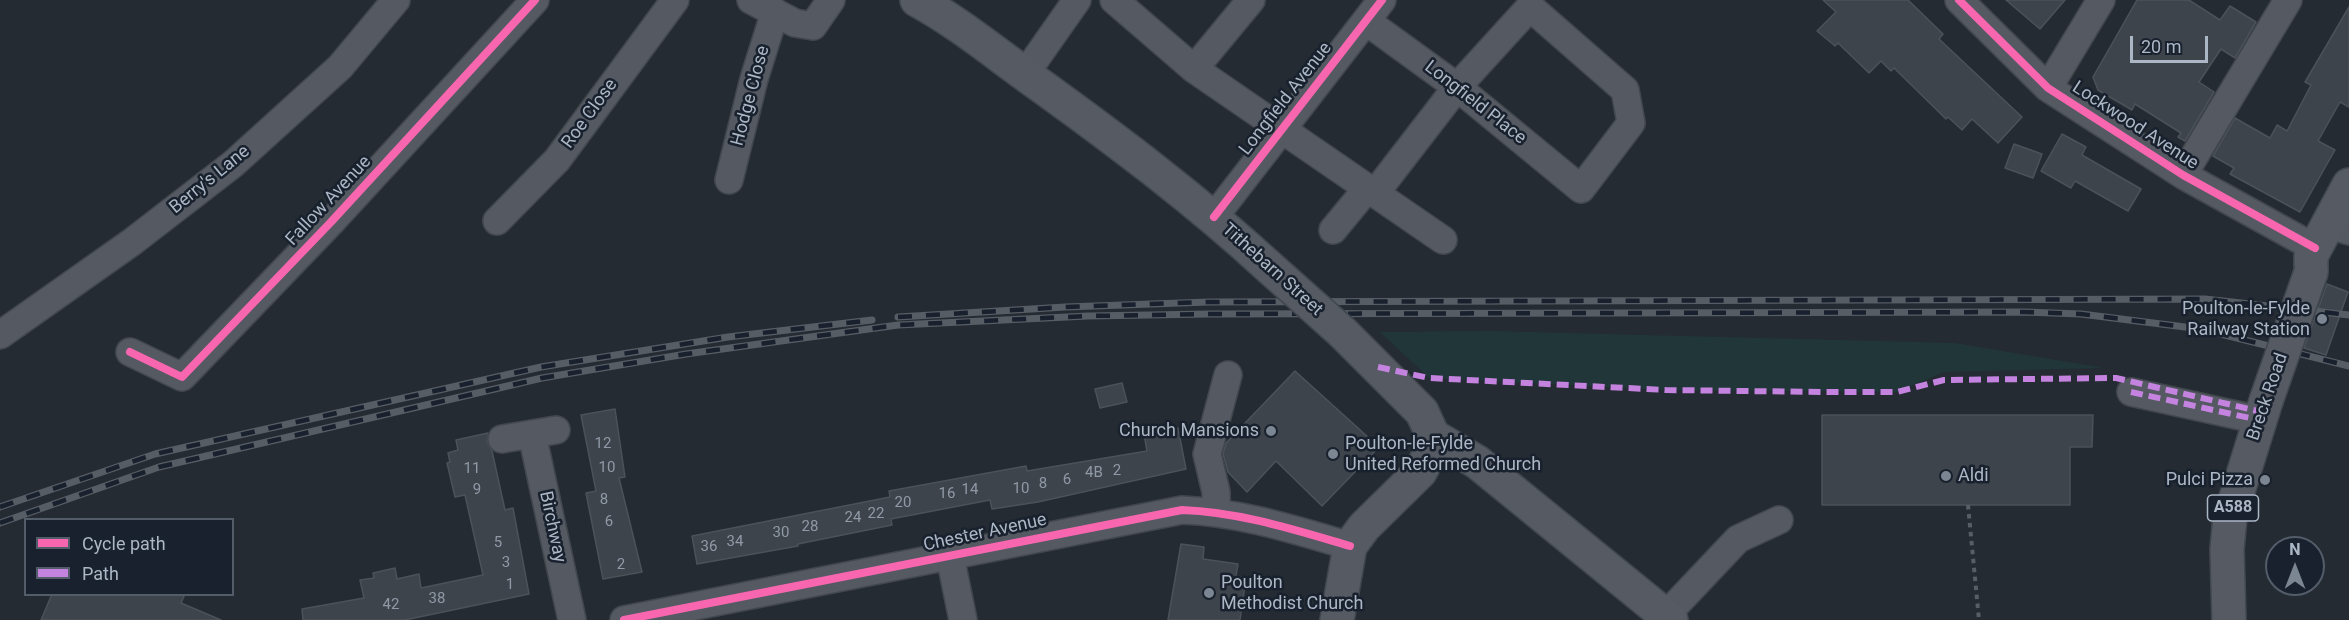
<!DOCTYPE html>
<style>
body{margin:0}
#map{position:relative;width:2349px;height:620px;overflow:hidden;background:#242b32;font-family:Roboto,sans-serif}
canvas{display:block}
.legend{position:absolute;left:24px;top:518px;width:210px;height:78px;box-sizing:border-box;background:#18212d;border:2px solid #535d6a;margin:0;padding:8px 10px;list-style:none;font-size:18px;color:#acb7c6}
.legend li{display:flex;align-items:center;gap:12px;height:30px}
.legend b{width:30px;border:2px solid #535d6a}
.north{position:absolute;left:2265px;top:536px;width:60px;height:60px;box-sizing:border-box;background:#18212d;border:2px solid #535d6a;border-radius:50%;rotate:0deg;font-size:16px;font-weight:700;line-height:24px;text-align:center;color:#acb7c6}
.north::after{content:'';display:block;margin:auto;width:21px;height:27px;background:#7c8692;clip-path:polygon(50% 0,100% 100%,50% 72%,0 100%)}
.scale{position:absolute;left:2130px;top:36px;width:78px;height:27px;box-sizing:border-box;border:3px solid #acb7c6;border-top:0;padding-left:8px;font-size:18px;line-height:21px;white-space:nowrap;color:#acb7c6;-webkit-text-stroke:4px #18212d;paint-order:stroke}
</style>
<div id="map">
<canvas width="2349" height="620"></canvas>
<ul class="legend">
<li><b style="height:8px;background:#f766af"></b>Cycle path</li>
<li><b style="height:8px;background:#c483df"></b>Path</li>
</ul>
<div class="north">N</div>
<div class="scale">20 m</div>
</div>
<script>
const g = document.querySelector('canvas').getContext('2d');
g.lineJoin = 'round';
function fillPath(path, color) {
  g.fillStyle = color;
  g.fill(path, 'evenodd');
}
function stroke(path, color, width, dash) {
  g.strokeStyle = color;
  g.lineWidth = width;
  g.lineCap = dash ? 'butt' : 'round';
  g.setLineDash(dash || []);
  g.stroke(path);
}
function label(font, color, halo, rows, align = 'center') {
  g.font = font + ' Roboto,sans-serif';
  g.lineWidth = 5;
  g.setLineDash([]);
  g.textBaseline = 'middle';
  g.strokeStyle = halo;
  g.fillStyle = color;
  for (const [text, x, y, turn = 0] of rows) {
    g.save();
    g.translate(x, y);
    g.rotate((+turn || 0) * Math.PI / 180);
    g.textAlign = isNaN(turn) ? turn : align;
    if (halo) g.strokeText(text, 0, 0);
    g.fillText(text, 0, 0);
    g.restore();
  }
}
const green = new Path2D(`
 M1491,331l464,12 149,25 -160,4 -47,20 -231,-2 -237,-12 -49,-46z`);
const building = new Path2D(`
 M1823,0h85l35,34 -4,5 83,78 -24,26 -26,-24 -10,11 -14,-13 -2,2 -52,-51 -3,3 -10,-10 -12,12 -31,-30 -3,3 -18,-15 19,-19z
 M2006,0h59l-25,29z
 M2137,0h52l31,20 10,-14 26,16 -21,36 -14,-9 -22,33 15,10 -29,49 -7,-4 3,-4 -46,-29 -3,6 -34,-20 -5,-13z
 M2349,7v100l-9,-5 -22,39 17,9 -35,62 -70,-38 4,-6 -21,-12 22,-38 35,20 7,-13 10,6 24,-46 -6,-3z
 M2062,134l24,13 -4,8 59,34 -13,22 -53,-30 -4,7 -30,-17z
 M2014,144l28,10 -9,24 -28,-10z
 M2327,284l21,8 -22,63 -22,-7z
 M1295,371l84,76 -57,59 -46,-45 -29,31 -19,-20 -5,-18 3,-11z
 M1122,383l5,19 -27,6 -5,-19z
 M615,409l10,68 -6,1 23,94 -39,7 -17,-86 10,-2 -15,-76z
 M1822,415h271l-1,32h-22v58h-248z
 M1178,428l8,41 -148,33 -46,7 -2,-9 -52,10 -47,9 1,6 -94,19v2l-101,18 -5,-28 198,-39 -1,-6 22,-4 115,-21 1,5 120,-20 -3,-17z
 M488,433l-1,9 5,9 13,59 8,-2 16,86 -124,26h-102l-1,-11 62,-11 -4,-18 14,-2 -1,-5 22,-5 2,11 22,-5 2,14 62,-13 -18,-80 -10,2 -8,-34 3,-1 -2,-9 10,-3 -2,-10z
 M1181,544l23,3 -1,12 35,5 -2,12 10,2 -6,42h-72z
 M52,594h133l-4,9 40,17h-180z`);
const path = new Path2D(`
 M1968,505l11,115`);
const minor = new Path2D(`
 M751,0l44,23 18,3 18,-26
 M1114,0l80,69 249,171
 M1959,0l89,88 135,87 132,73
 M1366,21l91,66 124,102 50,-66 -6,-33 -95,-83 -73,80 -81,105
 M1194,69l57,-69
 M1025,74l52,-74
 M2048,88l53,-88
 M2183,175l105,-175
 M729,180l25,-101 21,-67
 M1214,217l168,-217
 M497,221l60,-61 118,-160
 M2327,224l22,7
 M1333,230l33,-40
 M0,335l132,-93 101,-78 107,-97 56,-67
 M130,352l52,25 149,-155 204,-222
 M2131,392l128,28
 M532,434l40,186
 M502,439l54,-9
 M1216,511v-19l-9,-38 21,-79
 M950,556l13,64
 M1666,615l72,-76 41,-19
 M624,620l558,-110c58,2 113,20 168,36`);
const major = new Path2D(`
 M917,0c42,23 78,53 116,80 82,59 162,119 236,187
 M2311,272v-16l38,-71
 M1342,332l80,80 11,24 44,26 194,158
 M1337,620l13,-74 14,-19 56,-55 8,-15 5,-21
 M2229,620l-2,-71 3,-32 36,-116`);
const rail = new Path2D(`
 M898,317l167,-10 144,-5 996,-3 144,16
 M0,507l155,-53 386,-87 187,-30 144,-17
 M0,523l159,-56 383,-89 144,-24 212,-29 190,-9 121,-2 815,-2 57,2 120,15 148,37`);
const majorBridge = new Path2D(`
 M1269,267l73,65
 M2266,401l45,-129`);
const quiet = new Path2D(`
 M1378,367l51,11 237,12 157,2h74l47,-12 172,-2 146,34
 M2131,392l128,28`);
const cycleway = new Path2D(`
 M1959,0l89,88 135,87 132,73
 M1214,217l168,-217
 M130,352l52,25 149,-155 204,-222
 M624,620l558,-110c58,2 113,20 168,36`);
const markers = [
 [2322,319,6,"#7c8692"],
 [1271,431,6,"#7c8692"],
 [1333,454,6,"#7c8692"],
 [1946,476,6,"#7c8692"],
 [2265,480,6,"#7c8692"],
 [1209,593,6,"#7c8692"]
];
const numberNames = [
 ["12",603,444],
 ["10",607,468],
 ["11",472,469],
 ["2",1117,471],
 ["4B",1094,473],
 ["6",1067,480],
 ["8",1043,484],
 ["10",1021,489],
 ["9",477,490],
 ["14",970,490],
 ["16",947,494],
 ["8",604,500],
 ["20",903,503],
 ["22",876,514],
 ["24",853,518],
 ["6",609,522],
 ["28",810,527],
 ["30",781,533],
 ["34",735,542],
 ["5",498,543],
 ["36",709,547],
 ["3",506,563],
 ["2",621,565],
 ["1",510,585],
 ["38",437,599],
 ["42",391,605]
];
const shields = [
 [2233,508,51]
];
const shieldNames = [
 ["A588",2233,508]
];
const streetNames = [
 ["Hodge Close",751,96,-75],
 ["Longfield Avenue",1286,99,-52],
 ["Longfield Place",1475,103,38],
 ["Roe Close",590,114,-54],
 ["Lockwood Avenue",2135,126,33],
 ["Berry's Lane",210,180,-39],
 ["Fallow Avenue",329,201,-47],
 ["Tithebarn Street",1272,270,42],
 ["Breck Road",2268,397,-71],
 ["Birchway",552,527,78],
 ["Chester Avenue",985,533,-12]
];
const poiNames = [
 ["Poulton-le-Fylde",2310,309],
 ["Railway Station",2310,330],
 ["Church Mansions",1259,431],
 ["Poulton-le-Fylde",1345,444,"left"],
 ["United Reformed Church",1345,465,"left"],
 ["Aldi",1958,476,"left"],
 ["Pulci Pizza",2253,480],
 ["Poulton",1221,583,"left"],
 ["Methodist Church",1221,604,"left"]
];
fillPath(green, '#213639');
fillPath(building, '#3e444b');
stroke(building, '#4b525a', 1.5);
stroke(minor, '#42474d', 30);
stroke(major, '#41474f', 36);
stroke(path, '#575e64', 4, [4.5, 4.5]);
stroke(minor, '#545962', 27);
stroke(major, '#565b63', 33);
stroke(rail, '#575d64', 7);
stroke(rail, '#18212d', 4.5, [14]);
stroke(majorBridge, '#41474f', 36, []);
stroke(majorBridge, '#565b63', 33);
stroke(quiet, '#c483df', 6, [12, 6]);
stroke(cycleway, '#f766af', 8);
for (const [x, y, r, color] of markers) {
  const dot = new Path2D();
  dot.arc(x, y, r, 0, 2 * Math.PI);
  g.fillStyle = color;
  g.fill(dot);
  stroke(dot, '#18212d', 2);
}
label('15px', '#909aa7', null, numberNames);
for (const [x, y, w] of shields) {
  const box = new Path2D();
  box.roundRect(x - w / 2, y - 13, w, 26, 4.5);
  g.fillStyle = '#18212d';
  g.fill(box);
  stroke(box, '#acb7c6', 1.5);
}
label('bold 16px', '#acb7c6', null, shieldNames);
label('18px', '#acb7c6', '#18212d', streetNames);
label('18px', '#acb7c6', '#18212d', poiNames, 'right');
</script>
